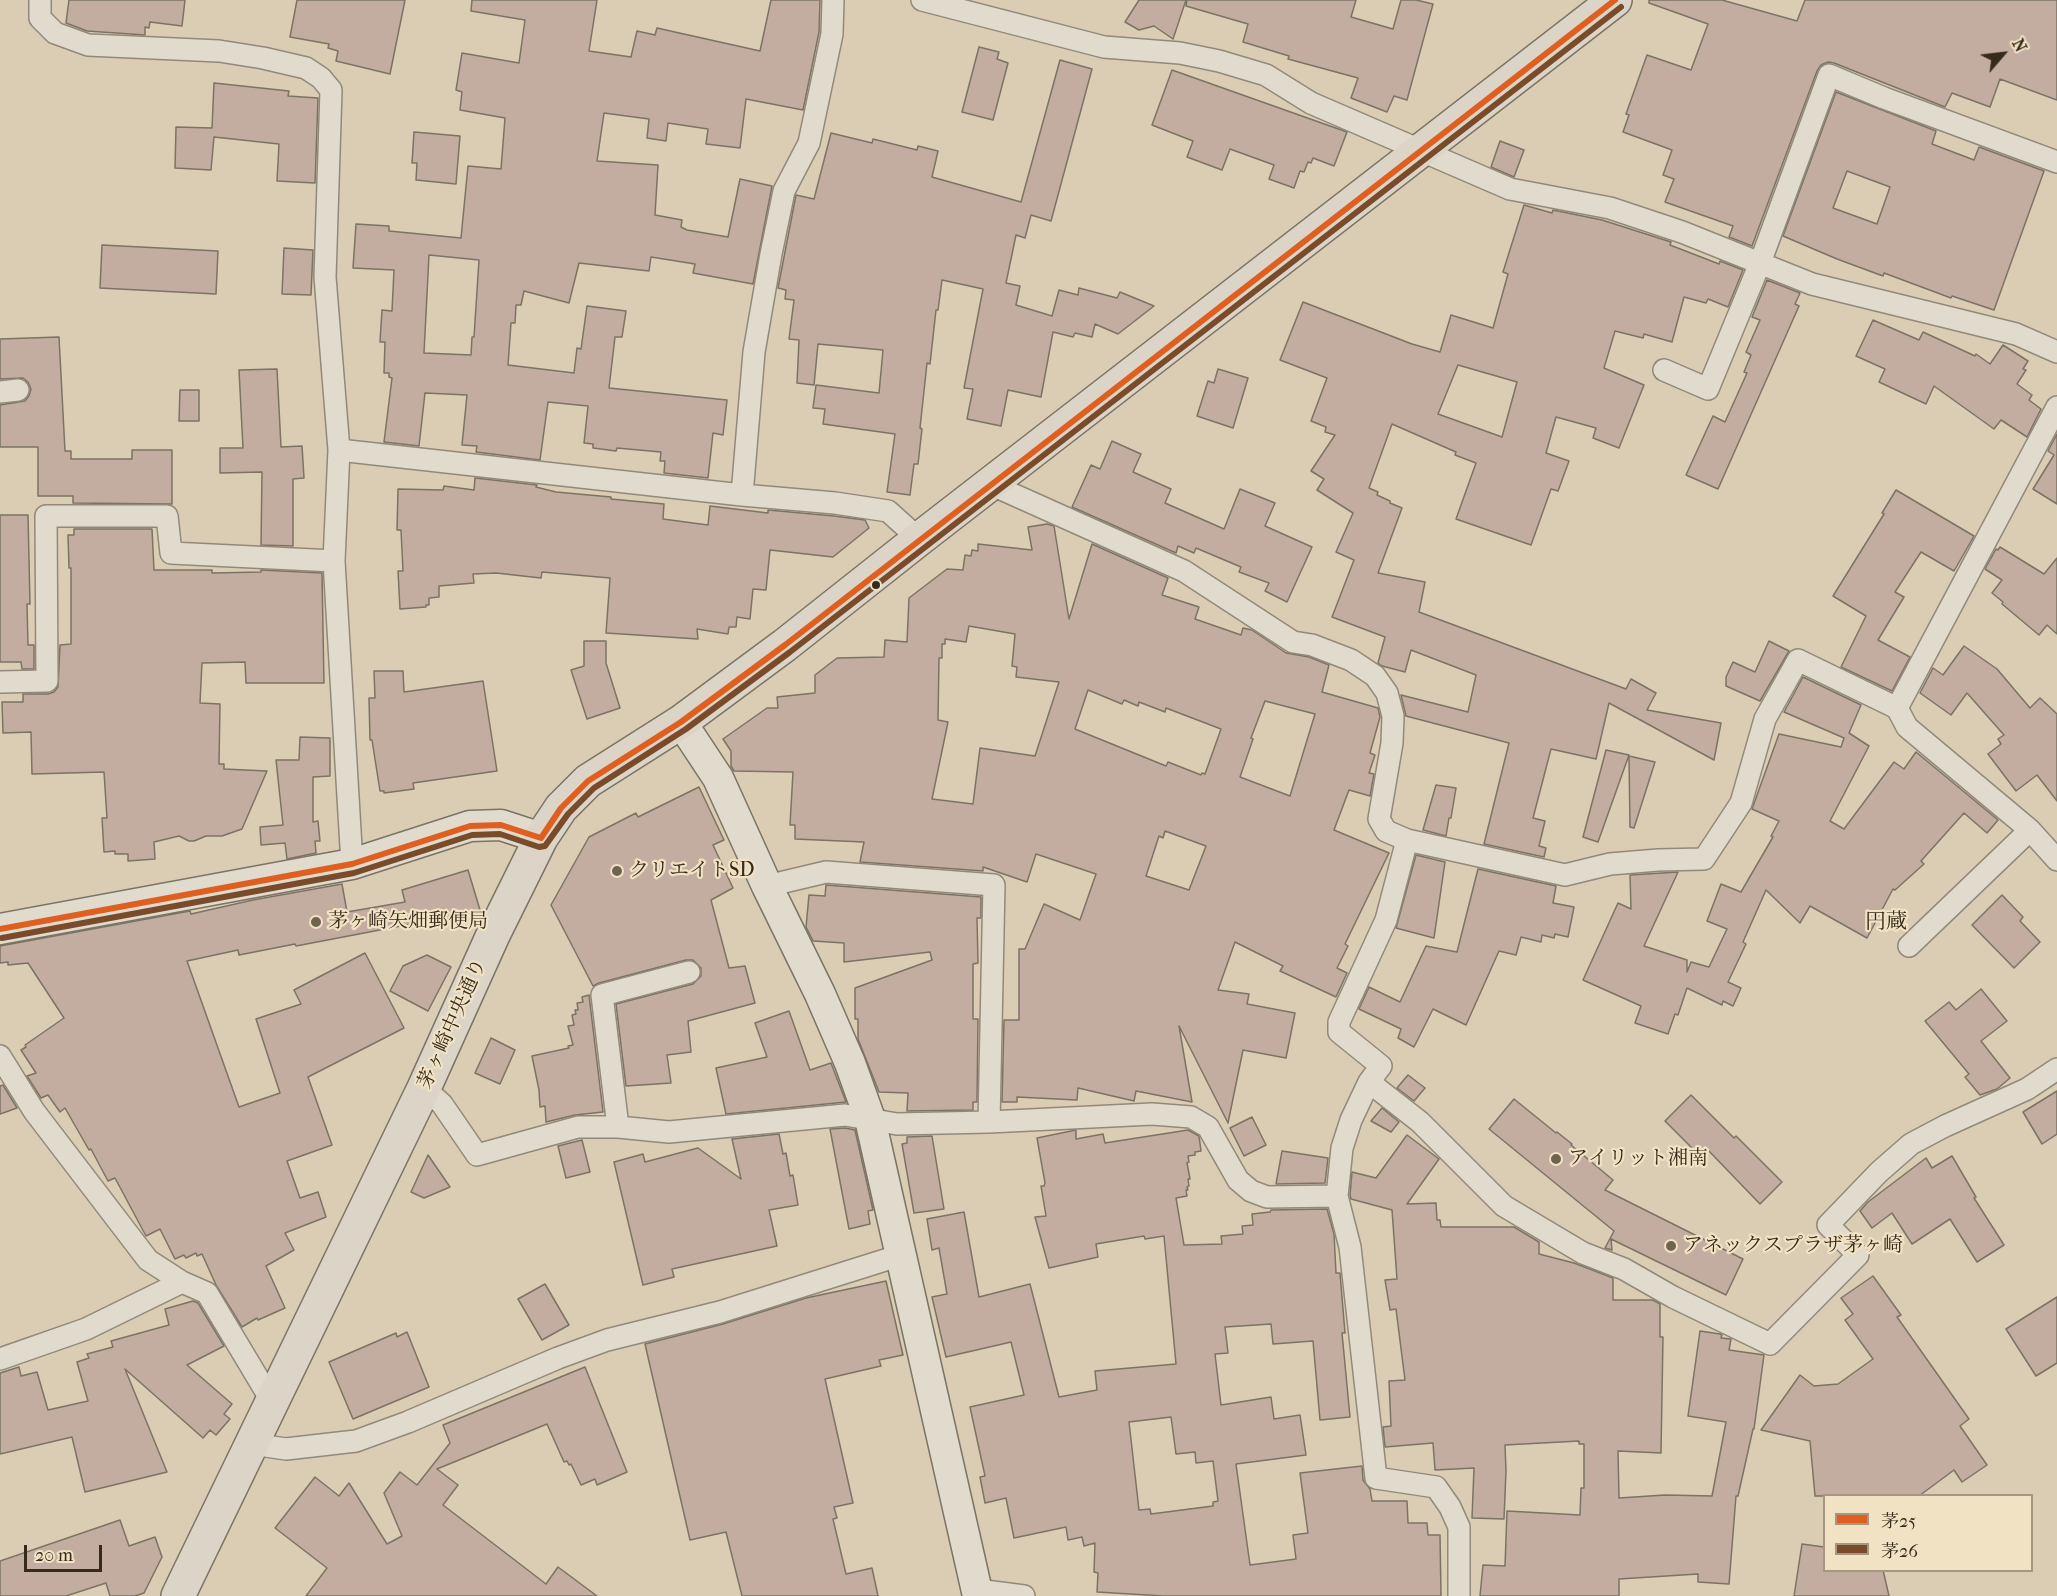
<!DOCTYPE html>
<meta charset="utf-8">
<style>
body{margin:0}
#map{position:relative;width:2057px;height:1596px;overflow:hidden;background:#dbcdb4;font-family:"IM FELL French Canon","Noto Serif JP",serif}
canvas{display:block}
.legend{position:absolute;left:1823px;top:1494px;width:210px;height:78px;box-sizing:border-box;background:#f1e2c4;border:2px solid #a69880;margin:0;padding:8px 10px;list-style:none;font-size:18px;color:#352a1b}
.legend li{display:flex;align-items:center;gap:12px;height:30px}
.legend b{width:30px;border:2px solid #a69880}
.north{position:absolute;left:1973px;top:24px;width:60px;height:60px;-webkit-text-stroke:4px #f1e2c4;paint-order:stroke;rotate:62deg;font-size:16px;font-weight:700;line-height:24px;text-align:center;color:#352a1b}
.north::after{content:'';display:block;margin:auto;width:21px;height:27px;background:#352a1b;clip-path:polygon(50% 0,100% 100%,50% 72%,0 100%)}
.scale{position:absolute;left:24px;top:1545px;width:78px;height:27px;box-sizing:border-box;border:3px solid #352a1b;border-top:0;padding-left:8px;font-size:18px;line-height:21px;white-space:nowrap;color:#352a1b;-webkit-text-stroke:4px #f1e2c4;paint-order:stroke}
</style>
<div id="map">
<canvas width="2057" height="1596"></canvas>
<ul class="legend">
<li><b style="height:8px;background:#df5f21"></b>茅25</li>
<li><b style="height:8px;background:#7a4b2a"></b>茅26</li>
</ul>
<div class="north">N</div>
<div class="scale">20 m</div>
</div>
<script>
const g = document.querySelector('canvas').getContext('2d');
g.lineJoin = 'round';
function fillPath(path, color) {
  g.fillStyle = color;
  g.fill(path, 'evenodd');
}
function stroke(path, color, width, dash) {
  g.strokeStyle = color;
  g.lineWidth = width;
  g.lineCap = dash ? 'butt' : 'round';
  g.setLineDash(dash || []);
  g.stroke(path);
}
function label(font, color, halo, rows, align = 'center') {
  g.font = font + ' "IM FELL French Canon","Noto Serif JP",serif';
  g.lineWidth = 4.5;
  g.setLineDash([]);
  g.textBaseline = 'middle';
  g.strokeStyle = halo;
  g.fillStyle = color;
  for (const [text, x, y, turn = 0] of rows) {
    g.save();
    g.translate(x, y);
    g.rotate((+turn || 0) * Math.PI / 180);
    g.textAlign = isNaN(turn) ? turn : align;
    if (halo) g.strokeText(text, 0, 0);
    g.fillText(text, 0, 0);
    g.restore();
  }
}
const building = new Path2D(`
 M69,0h116l-3,26 -32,-4 -1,6 -4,-1v8l-58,-4 -21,-8z
 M297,0h108l-15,74 -54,-13 2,-10 -10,-3 1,-4 -39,-7z
 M472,0h125l-8,51 42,6 6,-26 18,4 2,-7 103,23 11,-51h49l-1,32 -16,78 -57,-11 -6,49 -34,-4 2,-15 -40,-6 -2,18 -19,-3 2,-19 -45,-6 -7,48 61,4 -3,50 27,5 -1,7 6,3 41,7 12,-58 32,7 -19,98 -60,-11 2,-9 -44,-7 -2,14 -70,-8 -10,40 -45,-12 -3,14h-5l-1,18h-4l-3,42 66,8 3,-25 4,1 6,-43 39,5 -4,26h-7l-6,51 118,12 -4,35 -10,-2 -5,45 -44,-5 1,-12h-5l1,-9 -44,-4 -1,3 -23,-3v-4l-9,-1 4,-37 -40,-4 -8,58 -64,-8 1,-6 -15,-1 5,-50 -42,-2 -6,53 -35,-4 8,-64 -3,-1v-4h-5l1,-31h-5l2,-32 10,1 2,-41 -41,-2 3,-44 33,2v5l72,7 7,-72 33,3 4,-51 -45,-8 2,-18 -6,-2 6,-37 57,10 6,-43 -54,-9zM429,255l50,5 -5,77h-2l-1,18 -47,-2z
 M1139,0h47l-13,39 -19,-13 -15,4 -14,-8z
 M1187,0h169l-5,17 42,12 8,-29h15l17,4 -26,96 -13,-4 -7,16 -36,-14 7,-20 -70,-19 1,-3 -46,-14 5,-18 -62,-18z
 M1649,0h73l75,21 8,-21h252v100l-57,-21 -10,28 -38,-14 -7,14 -111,-44 -6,-1 -7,3 -4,6 -65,175 -23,-9 4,-11 -68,-24 9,-23 -11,-4 9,-25 -49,-18 6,-17 -3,-1 21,-59 44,15 17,-46 -59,-21z
 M979,47l20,5 -2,7 11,4 -15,57 -31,-8z
 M1060,60l32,9 -41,152 -20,-6 -6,23 -9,-3 -10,48 14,3 -4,19 36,11 7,-26 19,5 1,-7 38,10 3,-6 34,14 -36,28 -23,-10 -3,13 -17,-4 -2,4 -20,-5 -12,65 -33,-7 -7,36 -34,-7 6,-30 -9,-1 19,-99 -41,-9 -4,30h-2l-6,54 -3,-1 -7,65 2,1 -4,35h-4l-4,31 -23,-3 8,-58 -72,-10 2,-15 -12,-1 3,-23 63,8 4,-43 -65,-6 -4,41 -17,-2 2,-43 -10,-1 5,-39 -9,-1 1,-9 -8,-2 18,-93 18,4 17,-66 41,10 1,-4 44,11 1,-4 20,5 -6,26 89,25z
 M1172,70l175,62 -13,34 -21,-8 -2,5 -3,-1 -4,10 -4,-1 -6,17 -25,-9 5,-14 -44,-16 -8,21 -35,-13 6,-16 -41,-16z
 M214,83l75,8 -1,5 30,2 -3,85 -38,-2 2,-37 -65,-7 -3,33 -36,-2 1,-41 36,1z
 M1836,92l100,39 -4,13 42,16 5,-13 65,24 -50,139 -42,-14 -1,2 -67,-25 -1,3 -46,-17 -54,-23zM1847,171l43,16 -13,37 -44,-16z
 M414,132l46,4 -4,48 -40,-4 1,-17h-5z
 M1500,141l24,9 -10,27 -23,-10z
 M1524,205l28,8 1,-3 49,10 69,22 -1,3 49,19 1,-3 23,9 -15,37 -20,-8 -2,4 -22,-6 -12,45 -28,-8 -1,4 -28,-7 -11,37 40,17 -25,63 -26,-10 3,-10 -40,-11 -10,36 23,8 -11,30 -7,-2 -20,56 -75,-26 20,-56 -21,-8 1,-3 -64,-28 -23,64 9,4 -1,3 13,6v2l12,5 -24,65 47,9 -6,30 207,77 5,-10 25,14 -9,17 74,13 -7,37 -105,-57 -13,56 -45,-10 -18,69 12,3 -6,25 7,2 -2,9 -60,-13 25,-101 -103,-27 -5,-21 67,17 8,-37 -65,-25 -6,22 -23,-6 -4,-3 7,-26 -53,-20 22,-57 -18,-8 17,-39 -36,-23 7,-11 -13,-8 24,-36 -10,-3 1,-5 -15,-6 16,-43 -47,-18 23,-58 109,42 28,8 11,-37 42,13 15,-54 -5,-2zM1458,365l59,17 -15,55 -64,-23z
 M102,245l116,6 -2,43 -116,-6z
 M284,248l29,2 -2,45 -29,-1z
 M1767,280l33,13 -5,11 4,2 -81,183 -32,-14 27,-59 12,6 22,-49 -3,-1 7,-17 -5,-3 14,-32 -8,-3z
 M1873,320l46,20 4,-8 52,24 1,-2 14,10 13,-19 25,16 -5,8 3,1 -9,14 15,11 -3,5 12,9 -14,28 -26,-17 -7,9 -60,-43 -8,18 -47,-22 6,-13 -29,-13z
 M59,337l6,114h6v8h61v-9h40v54l-99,-1v-7h-35v-49h-38v-42l25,-4 4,-5 2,-7 -3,-7 -5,-4 -23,1v-40z
 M277,369l4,78 21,-1 2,32 -11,1v67l-32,-1 1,-73 -42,1v-25h23l-4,-78z
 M1218,369l30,9 -15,50 -36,-12 11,-35 6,2z
 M180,390h19v31h-20z
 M2057,434v70l-24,-15 21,-34 -6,-4z
 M1112,441l29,13 -8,18 38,17 -6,14 59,26 16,-40 35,14 -10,23 47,21 -25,55 -22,-11 4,-8 -30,-11 2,-5 -45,-19 -2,5 -16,-7 -2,7 -104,-46 19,-42 9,4z
 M475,478l62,7 -1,2 20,5 55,5v2l53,5 -1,15 45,6 2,-19 58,7v-3l66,6 31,4 4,8 -36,29 -63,-7 -4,40 -13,-1 -3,30 -13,-2 -1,10h-7l-1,7 -31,-5 1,10 -92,-6 4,-55 -68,-6 -1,6 -45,-5 -23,1 1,9 -35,3v11l-10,1v7h-3v2l-26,2 -2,-38h5l-2,-41h-4l1,-41 45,1 1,-4 30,4z
 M1896,490l78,46 -20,35 -33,-19 -26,40 9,5 -26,43 32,17 -18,34 -51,-24 25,-51 -33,-20 51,-82 -2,-1z
 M0,515h28l2,89h-3l1,41h6v24h-12l-1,-7h-21z
 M1047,524l7,2 15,93 23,-75 76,34 -6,17 37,12 -4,12 46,16 2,-7 9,2 34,23 23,4 20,8 -7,27 56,16 2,9 -10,36 5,2 -6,18 5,1 -4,22 -21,-6 -15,40 55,23 -44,91 3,2 -11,22 10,5 -11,24 -56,-26 3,-5 -48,-24 -17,48 31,4 -2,10 48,9 -9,45 -43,-8 -15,73 -49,-97 13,76 -56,-11 -2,10 -56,-13 -1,12 -60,-3v5h-15l2,-82h15v-71h6l19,-45 36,16 16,-46 -60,-20 -9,28 -44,-15v4l-123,-9 4,-20 -69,-3v-14h-5l3,-53 -59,-1 -3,-5v-15l-8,-12 44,-31h11l-1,-11 38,-4v-18l22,-17 47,-1 1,-17 22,2 2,-44 38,-29 16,1 2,-15 6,1 1,-6 6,1v-7l54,6 -4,-23zM969,626l46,8 -3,32 5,1 -1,10 43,5 -24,74 -55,-8 -7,56 -41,-5 16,-77 -10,-2 1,-62h3v-14h3v-5l21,3zM1088,690l34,14 2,-4 14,6 1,-4 26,10 1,-4 55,21 -16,45 -3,-1 -1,2 -33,-13 -2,4 -91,-37zM1265,701l50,13 -25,82 -50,-19 13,-38 -2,-1zM1165,831l41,15 -17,44 -43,-14 13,-40 4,2z
 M74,529h78l2,41h58v3l49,-1v-2l61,3 2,110h-78l-1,-21 -43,1 -2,40 20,1 -1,60h5v5l43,2 -25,58 -20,7h-16l-12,5h-5l-10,-5 -25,6 1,17 -27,2v-7h-13v-3l-11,1 -2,-34h5l-3,-46 -72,2 -1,-42 -28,1 -1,-31h21v-8h25l6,-2 4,-5 2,-42 11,-1v-76h-2l-1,-33h6z
 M2000,547l44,27 13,-16v76l-10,-9 -8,10 -37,-31 1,-2 -11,-9 10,-13 -17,-11 11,-20 2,1z
 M584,641h22v22l14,45 -33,11 -16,-49 13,-4z
 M1769,641l20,10 -29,50 -34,-15v-9l7,-15 22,10z
 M1964,646l33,23 33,39 10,-10 17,16v87l-20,-26 -21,16 -28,-37 13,-10 -3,-5 6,-4 -37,-42 -16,22 -31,-22 13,-25 10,7z
 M374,671h29l1,21 79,-11 14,90 -84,12 1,6 -30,4v-2h-4l-8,-51h-2l-1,-42h6z
 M1803,677l58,28 -12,28 20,13 -39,75 14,8 50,-67 10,7 12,-17 82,68 -11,13 -23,-20 -43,48 3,3 -29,26 -2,-1 -26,49 -57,-32 -10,17 -34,-33 -23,52 3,2 -18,38 13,6 -8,18 -10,-5 -1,4 -35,-17 -9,27 -3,-1 -7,20 -33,-11 6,-17 -58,-26 35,-77 13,6 -1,-34 48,-3 -34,74 43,14v12l4,-10 18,5 18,-38 -20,-8 14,-37 20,8 32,-55 -2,-1 8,-15 -27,-12 27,-75 62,13 3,-9 -60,-26z
 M300,737l30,1v38l-17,1v45l5,-1 2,20h-5l1,12 -29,6 -2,-16 -24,2 -1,-18 23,-2 -7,-65h23z
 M1606,750l23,5 -31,87 -15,-5z
 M1629,756l26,6 -21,66 -4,-1z
 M1436,785l20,3 -5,30h-2l-3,18 -23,-6z
 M699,787l25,53 -11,5 20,43 -22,12 18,68 16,-2 10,37 -67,18 3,31 -24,3 4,28 -45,3 -10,-82 77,-20 8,-8v-8l-8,-8h-7l-87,23 -6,3 -42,-81 38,-68 47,-24 2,4z
 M1416,855l29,7 -11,76 -38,-10z
 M1478,869l78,17 -3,17 21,4 -6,30 -13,-3 -1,4 -12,-3 -1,7 -20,-5 -5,18 -17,-4 -33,74 -33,-16 -19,38 -16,-9 3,-9 -42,-20 10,-22 31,15 26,-56 31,6z
 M468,870l12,40 -34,10 -18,3 -1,-2 -131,25 -1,-2 -56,11 -1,-5 -51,11 52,146 41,-14 -24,-74 45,-15 -7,-14 71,-37 39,75 -96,49 24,68 -45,16 13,37 18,-6 8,25 -41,16 9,17 -28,16 19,42 -27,12 -1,-2 -15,9 -26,-42 -14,-31 -5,2 -1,-3 -10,5 -2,-3 -9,4 -15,-30 -14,7 -31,-58 -7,3 -17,-32 -2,1 -24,-42 -5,4 -12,-17 -7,3 -14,-22 9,-3 -15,-23 5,-3 -1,-2 39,-27 -36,-55 -20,2v-3l-8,1v-17l190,-35 1,3 62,-14 89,-16 5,28 58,-10 -3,-12z
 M826,885l155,12v21h-4l1,45 -5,1v55h5l-1,83h-4v8l-66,1 1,-18 -29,-1 -21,-53v-20h-3v-31l77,-28 -2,-8 -86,10v-19l-31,-2 -7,-14 3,-32 16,1z
 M2002,895l21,22 -3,4 20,21 -26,26 -42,-43z
 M427,955l24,12 -23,44 -38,-20 13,-25z
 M1981,989l26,32 -26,20 29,37 -13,11 -17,6 -15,-18 4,-3 -44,-53 24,-19 7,8z
 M589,995l14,117 -28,3 -29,7 -1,-16 -5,1 -1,-17 -7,-34 37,-8 -1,-2 5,-1 -5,-19 6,-1 -2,-10 4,-1 -1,-4h3l-1,-7 6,-1 -1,-5z
 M789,1011l21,59 21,-7 15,39 -120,12 -10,-46 51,-11 -12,-34z
 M491,1038l24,12 -15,34 -25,-11z
 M1408,1075l17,13 -11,13 -17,-13z
 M3,1085l14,23 -17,6v-28z
 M2057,1091v43l-15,10 -19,-32z
 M1691,1095l43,43 2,-2 46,46 -22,22 -53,-55 -7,7 -35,-35z
 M1514,1099l42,34 1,-1 15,12 -1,1 42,35 -8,10 138,69 -17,36 -115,-56 1,11 -7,-2 9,-17 -125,-102z
 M1382,1108l17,14 -8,10 -20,-11z
 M1252,1117l14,28 -22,11 -14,-28z
 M845,1128l10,2 18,80 -5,1 2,13 -21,5 -19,-100z
 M1076,1130v9l27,-5 2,9 83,-13 11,6 2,15 -6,1v3l-7,1 1,6 -2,1 3,16h-2l1,7 -2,1 1,3h-2l1,6 -11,2 8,47 38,-1 -1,-8 22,-2 -1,-8 11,-1 -1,-11 18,-2 1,-2 56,-1 7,25 2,39h4l5,60h-3l8,84 -30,3 -7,-79 -40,3 -2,-20 -46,3 3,26 -13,1 6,51 50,-8 3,22 26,-4 6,40 -70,9 14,101 46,-6 -3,-24 15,-2 -8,-60 62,-7 1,14 7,9 2,12h35l1,22h19l1,12h12l1,61h-278l-66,-4 1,-19 -4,-1 1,-29 -11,3 -2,-9 -14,3 -2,-13 -52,11 -8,-40 -21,5 -5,-26 5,-1 -15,-69 54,-12 -13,-53 -65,15 -14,-60 15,-3 -8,-46 -7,2 -5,-31 37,-7 15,85 51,-13 29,113 38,-7 -2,-19 81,-7 -12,-128 -19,3 -1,-3 -48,8 2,13 -49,11 -14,-51 11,-1 -5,-30h3l1,-3 -8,-45zM1171,1417l5,37 19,-2 1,11 17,-2 5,40 -5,1v4l-62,8 -1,-5 -11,1 -10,-88z
 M779,1134l4,20 3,-1 4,23 3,-1 5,30 -29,5 8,36 -105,23 2,8 -31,8 -29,-123 29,-8 2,8 53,-14 43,31 -9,-40z
 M1407,1135l32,24 -32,45 29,-1 1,17h3l1,7h73l25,15v12l35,9 39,15v22h40l7,4v33h3l-2,116 -43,-2 1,47 46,-3 47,1 14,-74 -38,-6 12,-85 20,3 2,1 -1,3 10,1 -2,11 35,5 -10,74h-1l-15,67h-2l-7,88 -31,-2v-8l-79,5v17h-139l3,-31 22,1 2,-55 73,4 1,-27h3v-44h-5v-3l-74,4 1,26 -2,48 -32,-1 2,-50 -39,2 -2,-27 -48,4 -2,-20 8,-1 -2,-45 16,-1 -9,-71 -6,1 -5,-30 12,-1 -5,-69 -41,-11 -1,-4 2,-23 24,6z
 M932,1136l12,73 -30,4 -12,-69 5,-1v-6z
 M582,1140l8,32 -24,6 -8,-32z
 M1282,1151l46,7 -3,25 -49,1z
 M428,1155l22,32 -26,11 -13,-6z
 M1952,1156l24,41 -2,1 30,47 -27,17 -27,-43 -38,25 -20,-31 -20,15 -12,-17 8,-9 58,-44 6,10z
 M1873,1276l28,39 -4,2 72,102 -9,7 27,39 -25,17 -8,-12 -35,26h-104l-5,-55 -49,-11 39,-55 14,11 24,-2 35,-25 -28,-39 8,-6 -12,-16z
 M886,1281l17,74 -24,5 2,6 -56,13 28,124 -19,4 3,11 -4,1 13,55 26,-6 6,28h-136l-16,-64 -36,8 -45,-196 78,-20 83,-26z
 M545,1284l24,41 -27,15 -24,-41z
 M2057,1297v66l-21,13 -30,-47z
 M193,1301l5,2 26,43 -37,19 45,39 -8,10 6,5 -14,16 -6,-5 -7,8 -78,-69 42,103 -82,20 -13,-55 -72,17v-81l19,-6 2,9 16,-4 11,38 40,-9 -11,-39 12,-4 -2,-4 26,-7 -2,-6 58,-16 -4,-16z
 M407,1332l22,55 -76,32 -24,-57 67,-29 1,4z
 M585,1367l42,105 -30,13 -2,-6 -14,6 -10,-21 -2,1 -2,-4 -3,1 -17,-38 -110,45 21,16 -15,20 103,79 12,-17 39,29h-291l21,-28 -52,-40 40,-51 24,19 10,-13 38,61 15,-8 -18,-43 16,-21 17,13 33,-42 -7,-18z
 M120,1520l9,26 26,-9 7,20 -18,36 -9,3h-25l-4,-13 -40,13h-66v-35z
 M1802,1544l22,3v23h59l6,26h-95z`);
const street = new Path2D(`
 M40,0v18l15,15 33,12 131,6 44,7 43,10 15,10 10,12 -6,187 14,173 -5,111 18,303
 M922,0l182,47 76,6 39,8 47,14 45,28 199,86 100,19 72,24 130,52 204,50 41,18
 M1664,370l44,19 52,-126 69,-188 55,23 173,64
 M0,392l18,-2
 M339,450l403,45 93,8 53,8 31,28
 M990,484l194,87 109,71 19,3 39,15 24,16 12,17 6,23 -1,27 -13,76 7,12 21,9 158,35 45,-11 48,-4 46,-1 37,-56 24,-84 33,-59 99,48 10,19 123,103 27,30
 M742,495l12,-143 17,-98 13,-63 25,-48 23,-109 1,-34
 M0,682l47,-1 -1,-165h121l4,37 163,8
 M1897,708l160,-301
 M1407,840l-21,80 -47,102v10l42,34 -12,16 -18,38 -9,28 -5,48 13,51 26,231 60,9 14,20 9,20v69
 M767,886l59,-14 168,13 -5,237
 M1909,946l121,-116
 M0,1056l34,55 114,149 34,22 25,11 64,107
 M1369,1082l51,40 84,84 79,47 41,16 49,28 97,47 88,-89 -30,-30 51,-53 32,-28 34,-18 82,-37 30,-20
 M424,1088l18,16 35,51 101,-28h40l51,5 176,-17 52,9 92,-2 163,-8 39,3 17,10 30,53 13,11 16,6 70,-1
 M618,1127l-16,-132 87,-23
 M0,1359l86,-30 96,-47
 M252,1444l34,5 70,-8 52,-19 150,-64 49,-18 113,-28 181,-57
 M977,1590l47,6`);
const secondary = new Path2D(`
 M681,722l37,56 49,108 53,108 30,69 20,56 108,477
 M0,929l352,-65 118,-38 31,-1 40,13`);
const primary = new Path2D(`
 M178,1596l246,-508 69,-153 48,-97 20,-30 27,-27 93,-59 104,-77 134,-106 696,-539`);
const bus1 = new Path2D(`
 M0,929l352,-65 118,-38 31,-1 40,13 20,-30 27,-27 93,-59 104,-77 830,-645`);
const bus2 = new Path2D(`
 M2,938l352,-65 118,-38 28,-1 39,13 6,-1 23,-32 26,-26 92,-59 104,-77 831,-645`);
const markers = [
 [876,585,5,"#352a1b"],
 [617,871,6,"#6f6351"],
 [316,922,6,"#6f6351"],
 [1556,1159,6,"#6f6351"],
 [1671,1246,6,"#6f6351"]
];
const poiNames = [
 ["クリエイトSD",629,871],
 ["茅ヶ崎矢畑郵便局",328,922],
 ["アイリット湘南",1568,1159],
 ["アネックスプラザ茅ヶ崎",1683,1246]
];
const streetNames = [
 ["茅ヶ崎中央通り",453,1024,-66]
];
const neighbourhoodNames = [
 ["円蔵",1886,923]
];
fillPath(building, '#c3ada0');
stroke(building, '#7b7364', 1.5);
stroke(street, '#92897a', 24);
stroke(secondary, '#7b7364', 33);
stroke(primary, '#7b7364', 36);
stroke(street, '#e1dbce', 21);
stroke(secondary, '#e1dbce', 30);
stroke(primary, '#dcd5c7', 33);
stroke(bus1, '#df5f21', 6);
stroke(bus2, '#7a4b2a', 6);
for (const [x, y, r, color] of markers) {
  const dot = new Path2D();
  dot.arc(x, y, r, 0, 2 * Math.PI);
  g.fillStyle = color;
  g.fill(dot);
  stroke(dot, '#f1e2c4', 2);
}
label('20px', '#352a1b', '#f1e2c4', poiNames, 'left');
label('20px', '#352a1b', '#f1e2c4', streetNames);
label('21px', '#352a1b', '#f1e2c4', neighbourhoodNames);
</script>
